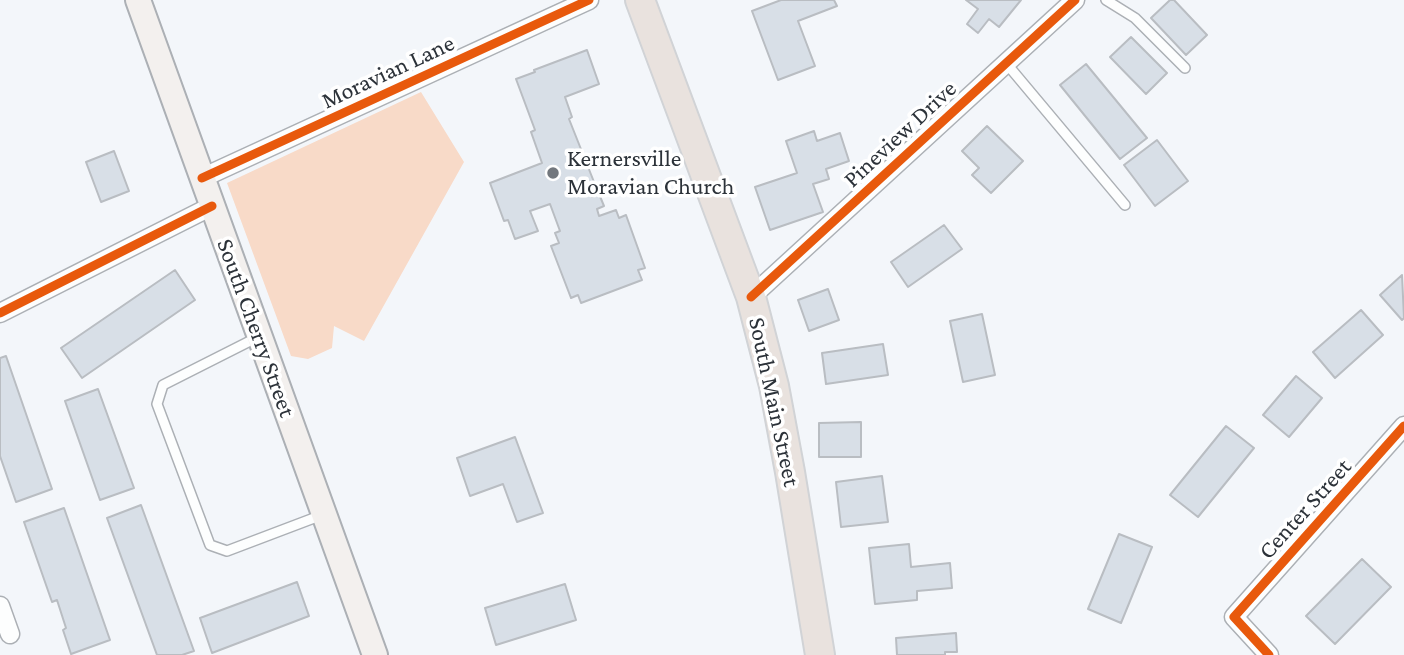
<!DOCTYPE html>
<style>
body{margin:0}
canvas{display:block;background:#f3f6fa}
</style>
<canvas width="1404" height="655"></canvas>
<script>
const g = document.querySelector('canvas').getContext('2d');
g.lineJoin = 'round';
function fillPath(path, color) {
  g.fillStyle = color;
  g.fill(path, 'evenodd');
}
function stroke(path, color, width, dash) {
  g.strokeStyle = color;
  g.lineWidth = width;
  g.lineCap = dash ? 'butt' : 'round';
  g.setLineDash(dash || []);
  g.stroke(path);
}
function label(font, color, halo, rows, align = 'center') {
  g.font = font + ' "Crimson Pro",serif';
  g.lineWidth = 7;
  g.setLineDash([]);
  g.textBaseline = 'middle';
  g.strokeStyle = halo;
  g.fillStyle = color;
  for (const [text, x, y, turn = 0] of rows) {
    g.save();
    g.translate(x, y);
    g.rotate((+turn || 0) * Math.PI / 180);
    g.textAlign = isNaN(turn) ? turn : align;
    if (halo) g.strokeText(text, 0, 0);
    g.fillText(text, 0, 0);
    g.restore();
  }
}
const green = new Path2D(`
 M421,92l43,70 -100,179 -30,-15 -2,22 -24,11 -17,-3 -64,-173z`);
const building = new Path2D(`
 M781,0h53l3,6 -39,15 17,45 -37,14 -26,-69z
 M966,0h55l-22,27 -10,-8 -11,14 -11,-9 11,-15z
 M1170,0h4l33,35 -21,20 -35,-37z
 M1131,37l36,36 -21,21 -36,-37z
 M587,50l12,34 -34,13 7,20 -3,2 27,68 -7,2 3,8 7,-3 5,12 -7,3 2,7 17,-6 3,8 7,-3 19,53 -7,2 4,10 -61,23 -3,-8 -7,3 -20,-52 8,-3 -4,-10 5,-2 -10,-27 -20,7 8,20 -23,8 -7,-19 -4,1 -14,-38 52,-20 -11,-31 4,-2 -19,-51 19,-7 -1,-2z
 M1086,64l61,74 -27,21 -60,-74z
 M987,126l36,35 -32,32 -19,-18 7,-7 -17,-17z
 M814,131l3,10 23,-8 9,28 -23,8 3,10 -16,5 10,28 -53,18 -15,-43 42,-14 -11,-32z
 M1157,140l31,41 -33,25 -31,-41z
 M114,151l15,40 -28,11 -15,-40z
 M944,225l18,24 -54,38 -17,-25z
 M175,270l20,30 -113,78 -21,-30z
 M1402,275l2,43 -2,2 -22,-25z
 M828,289l11,31 -30,11 -11,-31z
 M1361,310l22,25 -48,43 -22,-26z
 M982,314l13,61 -32,7 -13,-61z
 M883,344l5,31 -62,9 -4,-31z
 M6,356l46,133 -36,13 -16,-46v-98z
 M1296,376l26,22 -33,39 -26,-22z
 M98,389l36,99 -34,12 -35,-99z
 M861,422v35h-42v-34z
 M1226,426l28,22 -56,69 -28,-22z
 M515,437l28,76 -26,9 -14,-38 -33,12 -13,-38z
 M882,476l6,46 -47,5 -5,-45z
 M141,505l53,146 -12,4h-25l-50,-137z
 M64,508l46,132 -39,14 -8,-24 3,-2 -9,-28 -5,2 -28,-80z
 M1119,534l33,13 -31,76 -33,-14z
 M909,544l2,23 39,-4 2,25 -35,3v9l-42,4 -6,-56z
 M1362,559l29,28 -56,57 -29,-28z
 M297,582l12,34 -97,37 -12,-35z
 M565,584l11,36 -80,25 -11,-37z
 M956,633l1,19h-12v3h-48l-1,-17z`);
const service = new Path2D(`
 M1106,0l29,18 50,50
 M1006,63l119,142
 M256,338l-93,47 -6,19 53,141 17,6 95,-36`);
const minor = new Path2D(`
 M202,178l387,-178
 M751,297l324,-297
 M0,313l212,-107
 M0,606l10,28
 M1269,655l-35,-38 170,-191`);
const secondary = new Path2D(`
 M138,0l237,655`);
const primary = new Path2D(`
 M640,0l111,297 23,89 16,86 30,183`);
const cycleway = new Path2D(`
 M202,178l387,-178
 M751,297l324,-297
 M0,313l212,-107
 M1269,655l-35,-38 170,-191`);
const markers = [
 [553,173,7,"#72777d"]
];
const streetNames = [
 ["Moravian Lane",388,72,-25],
 ["Pineview Drive",900,134,-43],
 ["South Cherry Street",256,328,70],
 ["South Main Street",774,402,78],
 ["Center Street",1305,509,-48]
];
const poiNames = [
 ["Kernersville",567,159],
 ["Moravian Church",567,187]
];
fillPath(green, '#f8dac8');
fillPath(building, '#d8dfe7');
stroke(building, '#b9bdc2', 2);
stroke(service, '#acb0b5', 12);
stroke(minor, '#acb0b5', 21);
stroke(secondary, '#acb0b5', 28);
stroke(primary, '#d1d3d6', 32);
stroke(service, '#fdfefe', 9);
stroke(minor, '#fdfefe', 18);
stroke(secondary, '#f3f0ee', 24);
stroke(primary, '#e9e2de', 28);
stroke(cycleway, '#e8590c', 9);
for (const [x, y, r, color] of markers) {
  const dot = new Path2D();
  dot.arc(x, y, r, 0, 2 * Math.PI);
  g.fillStyle = color;
  g.fill(dot);
  stroke(dot, '#fff', 2.5);
}
label('24px', '#2c3239', '#fff', streetNames);
label('24px', '#2c3239', '#fff', poiNames, 'left');
</script>
